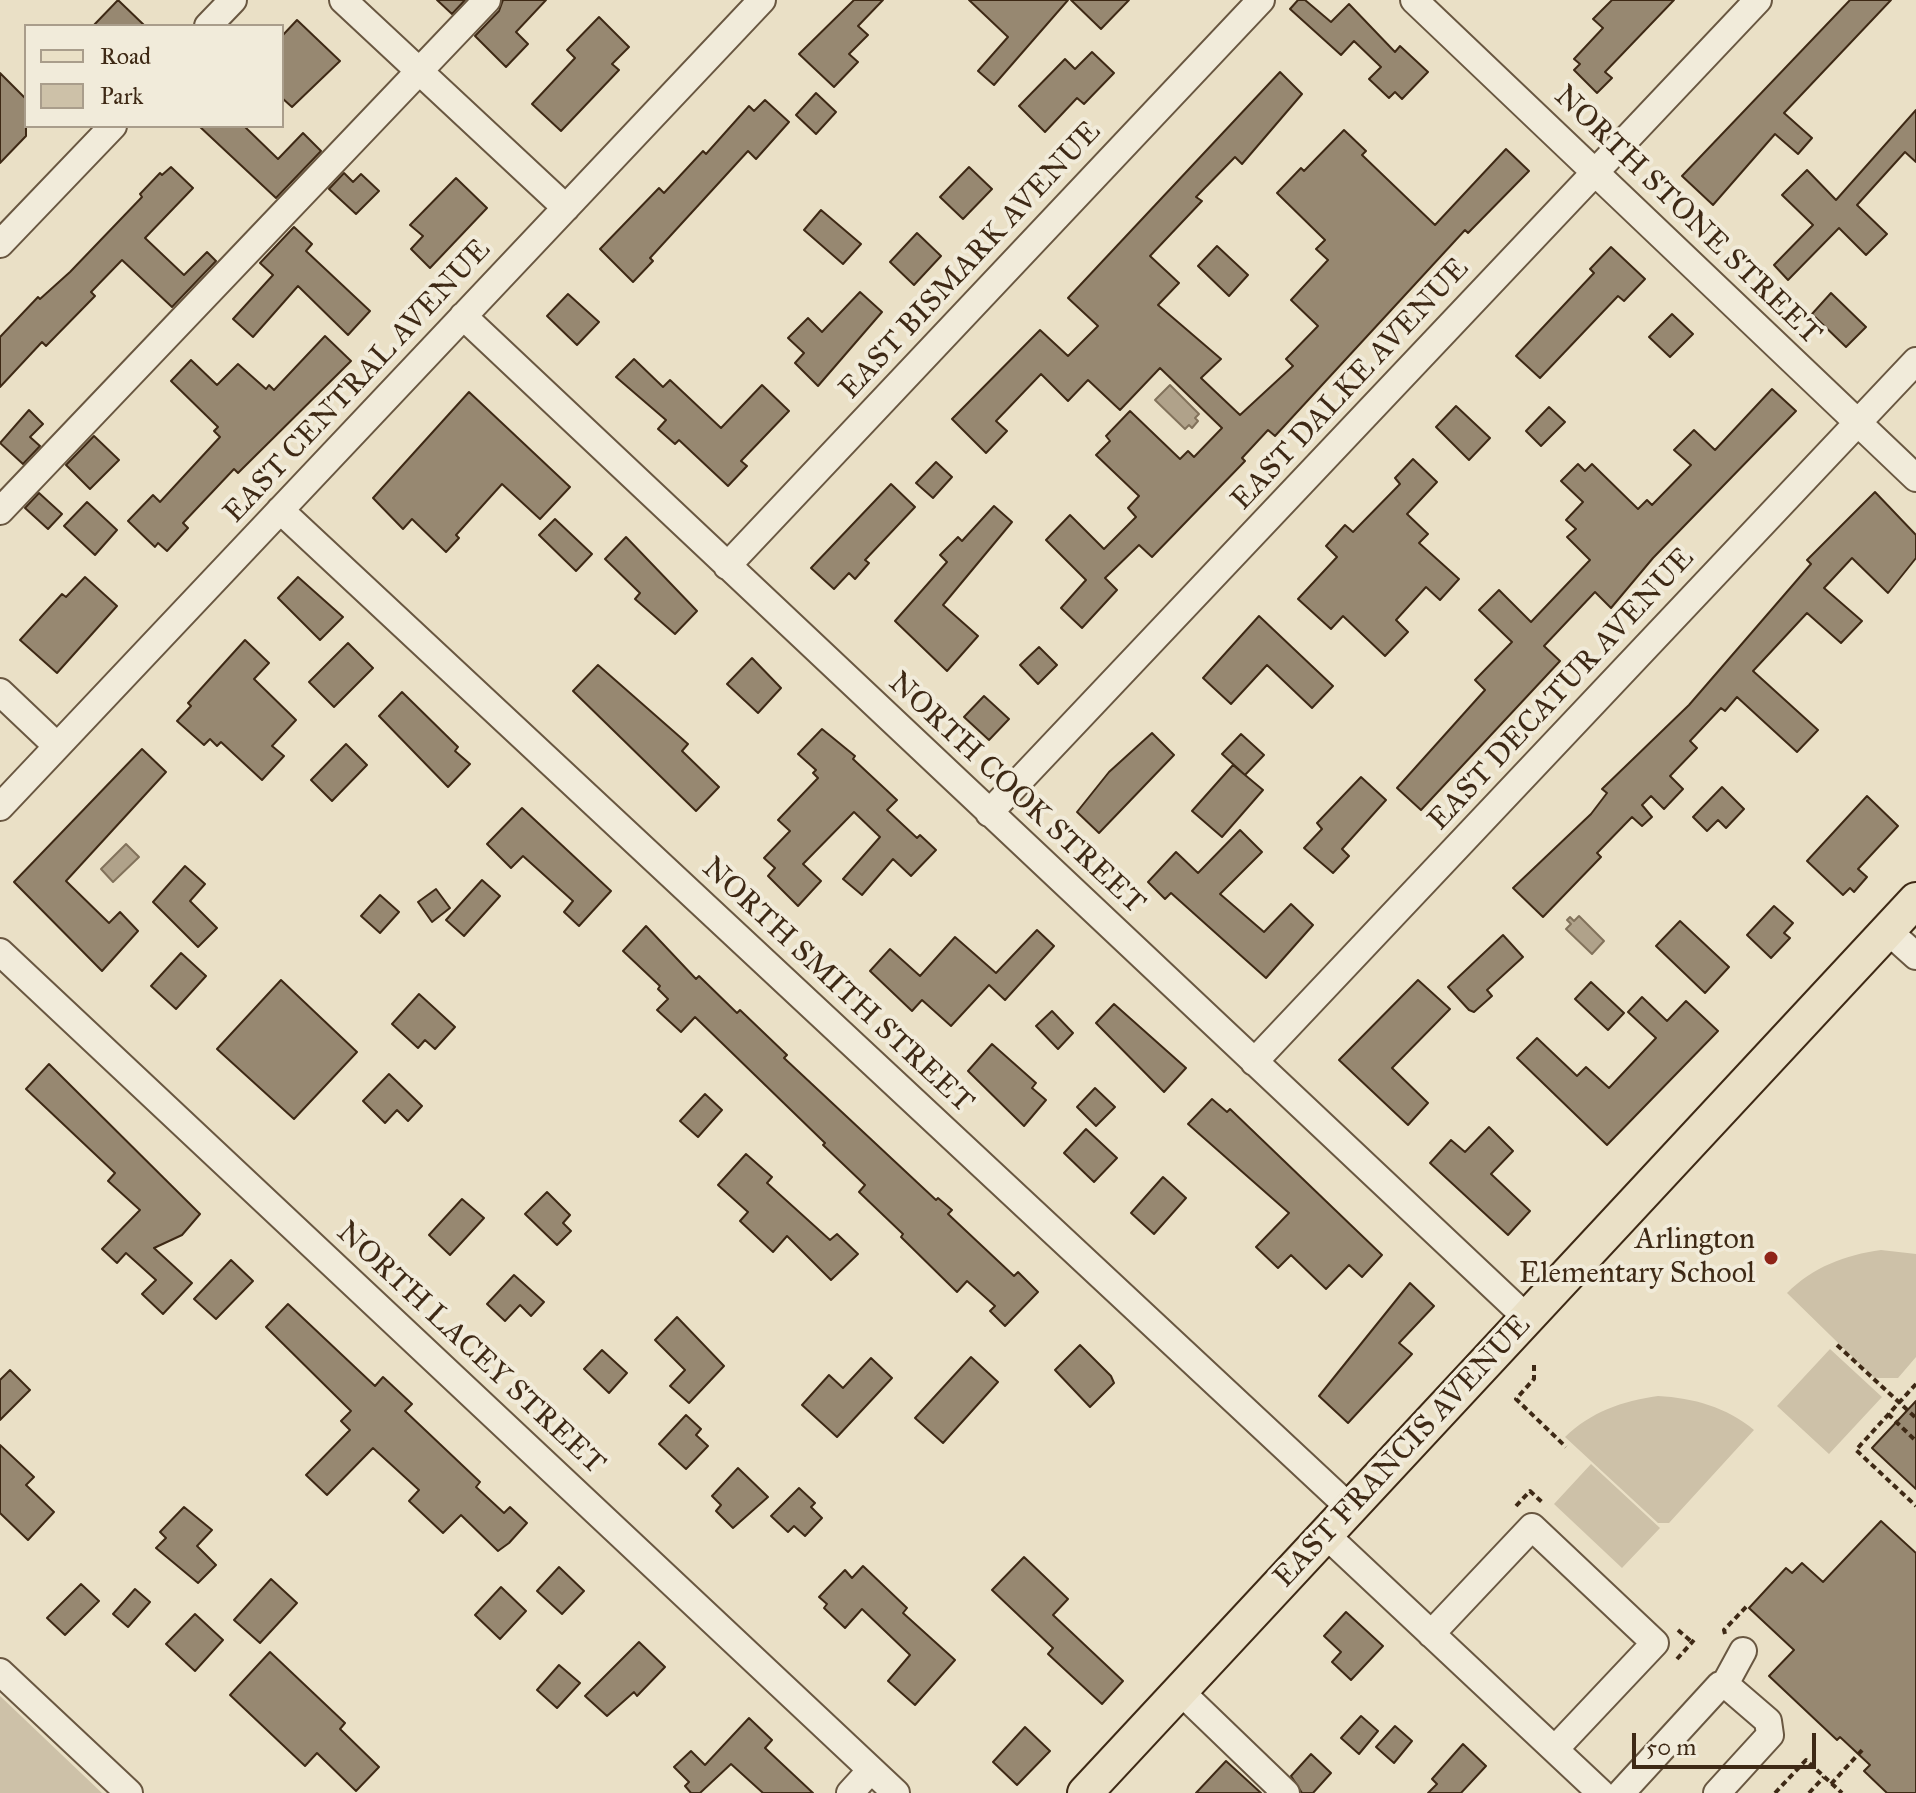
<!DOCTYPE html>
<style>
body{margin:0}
#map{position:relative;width:1916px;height:1793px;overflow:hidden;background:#eae0c6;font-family:"IM FELL Great Primer",serif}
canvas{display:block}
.legend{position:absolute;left:24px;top:24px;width:260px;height:104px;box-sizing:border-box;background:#f1ebda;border:2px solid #a99d8b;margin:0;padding:10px 14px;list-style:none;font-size:24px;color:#3e2915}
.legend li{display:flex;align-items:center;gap:16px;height:40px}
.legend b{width:40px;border:2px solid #a99d8b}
.scale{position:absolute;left:1632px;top:1733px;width:184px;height:36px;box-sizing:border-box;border:4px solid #3e2915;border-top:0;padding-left:10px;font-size:24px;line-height:28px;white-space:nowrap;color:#3e2915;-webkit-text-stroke:6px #f1ebda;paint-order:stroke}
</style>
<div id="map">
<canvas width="1916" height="1793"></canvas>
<ul class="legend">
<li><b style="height:10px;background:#eae0c6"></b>Road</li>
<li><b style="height:22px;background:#cdc1a8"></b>Park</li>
</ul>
<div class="scale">50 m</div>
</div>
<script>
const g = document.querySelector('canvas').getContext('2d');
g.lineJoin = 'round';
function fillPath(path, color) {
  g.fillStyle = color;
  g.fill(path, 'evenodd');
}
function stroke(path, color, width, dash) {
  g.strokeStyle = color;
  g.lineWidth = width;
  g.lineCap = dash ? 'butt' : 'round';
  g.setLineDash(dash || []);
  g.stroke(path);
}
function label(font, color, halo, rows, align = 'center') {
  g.font = font + ' "IM FELL Great Primer",serif';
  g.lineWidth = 8;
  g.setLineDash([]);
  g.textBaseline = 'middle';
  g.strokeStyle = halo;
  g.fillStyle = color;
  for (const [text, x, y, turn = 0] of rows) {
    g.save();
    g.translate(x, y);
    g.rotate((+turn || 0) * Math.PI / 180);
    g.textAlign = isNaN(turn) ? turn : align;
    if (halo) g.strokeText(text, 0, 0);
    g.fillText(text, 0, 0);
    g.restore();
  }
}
const green = new Path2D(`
 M1881,1250l35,4v103l-18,21h-24l-87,-85c26,-26 58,-38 94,-43z
 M1830,1349l52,48 -53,57 -52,-48z
 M1658,1396c36,2 68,11 96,34l-85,93h-11l-93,-86c26,-25 57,-36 93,-41z
 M1591,1464l69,64 -38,40 -68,-64z
 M0,1696l102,97h-102z`);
const water = new Path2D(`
 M1170,385l29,29 -4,4 3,3 -6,7 -3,-3 -4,4 -30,-29z
 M126,844l13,13 -26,25 -12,-13z
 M1579,916l25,25 -12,13 -26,-25 5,-5 -4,-4 3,-3 4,4z`);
const building = new Path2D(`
 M118,0l27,26h-52z
 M437,0h28l-13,14z
 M503,0h43l-30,32 12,12 -22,23 -31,-31 24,-25z
 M854,0h29l-25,26 10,9 -19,19 9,8 -24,25 -35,-33z
 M969,0h99l-74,85 -16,-14 30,-34z
 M1071,0h58l-28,29z
 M1298,0h7l26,22 18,-18 46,48 5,-6 28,26 -26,27 -7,-7 -6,6 -20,-19 12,-12 -27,-26 -13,14 -51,-46z
 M1612,0h62l-69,72 7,6 -15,15 -23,-23 6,-6 -6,-5 29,-31 -10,-9z
 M1850,0h41l-107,113 28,25 -14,16 -23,-20 -62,71 -31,-29z
 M599,17l30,30 -17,17 7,6 -58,61 -29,-27 43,-46 -8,-8z
 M297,20l43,41 -48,46 -10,-9v-62z
 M1092,52l22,21 -30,31 -7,-6 -32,34 -26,-26 46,-47 10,10z
 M1280,72l22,22 -60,70 -7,-7 -39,40 6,4 -52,55 29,27 -21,22 63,54 -20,19 39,37 53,-49 -7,-7 32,-33 -27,-26 37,-40 -12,-11 9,-9 -48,-47 24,-25 3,3 40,-41 22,21 -4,4 73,70 71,-76 23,22 -61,62 -3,-3 -190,206 -7,-6 -26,28 3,3 -93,96 -13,-12 -34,33 12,12 -35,38 -21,-20 25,-28 -40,-40 24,-25 34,34 32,-32 -8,-9 11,-12 -43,-41 14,-14 -4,-5 24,-25 50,48 8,-8 6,6 28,-29 -62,-60 -40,42 -32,-30 -20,21 -27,-27 -45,47 11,10 -21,22 -34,-34 88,-89 28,26 30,-30 -30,-28z
 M0,73l26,26v37l-26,27z
 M816,93l20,19 -20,22 -20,-19z
 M765,100l24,22 -33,37 -8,-8 -98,107 3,3 -20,21 -33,-33 59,-61 5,5 39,-42 3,3 43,-48 5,5z
 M1916,110v52l-11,-10 -48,53 30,29 -21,21 -27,-27 -51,52 -14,-15 39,-40 -31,-30 25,-25 29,30z
 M199,126h45l34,33 25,-26 18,18 -45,47z
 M171,167l22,21 -48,50 39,37 23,-23 9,9 -44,46 -50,-47 -31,32 4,4 -49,50 -4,-4 -42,45v-50l38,-40 2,2 30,-27 72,-75 -2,-3 20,-21 2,2z
 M969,167l23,22 -29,30 -23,-22z
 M344,173l9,9 8,-8 18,17 -23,23 -27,-25z
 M456,178l31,30 -57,60 -19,-19 12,-13 -13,-11z
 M821,210l40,34 -18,20 -39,-34z
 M294,227l18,17 -6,7 64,60 -22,24 -50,-49 -45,51 -20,-18 40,-44 -13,-12z
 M917,233l24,23 -27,29 -24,-23z
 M1217,246l31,29 -19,21 -31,-30z
 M1611,247l34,32 -21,22 -6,-5 -78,82 -24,-22 78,-83 -4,-4z
 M860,292l22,20 -64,74 -23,-23 9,-10 -16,-15 20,-20 14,14z
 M1831,293l35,34 -20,20 -34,-33z
 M568,294l31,28 -22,23 -30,-29z
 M1672,314l21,20 -23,23 -21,-20z
 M325,336l26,25 -113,112 -4,-4 -51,54 5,5 -21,23 -9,-8 -3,4 -27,-26 25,-26 7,7 60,-65 -6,-6 4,-4 -47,-46 20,-21 26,25 21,-21 28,25 3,-4 5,5z
 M634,359l29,28 7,-7 51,48 41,-43 27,26 -48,50 6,5 -19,20 -49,-46 -4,4 -17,-15 8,-9 -50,-43z
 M1772,389l24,22 -143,147 -42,50 -16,-16 -51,54 16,15 -139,149 -24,-22 88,-98 -10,-10 37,-38 -33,-32 20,-20 32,32 59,-62 -23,-23 9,-8 -10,-9 17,-18 -22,-21 17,-17 7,7 7,-7 46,45 9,-9 5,5 39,-40 -17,-15 20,-20 21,20z
 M469,392l101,95 -30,32 -38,-35 -46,51 3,3 -13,14 -34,-33 -9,10 -30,-31z
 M1456,406l34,32 -21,22 -33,-33z
 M1549,407l16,15 -24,24 -15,-15z
 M29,410l14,14 -13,13 10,9 -17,18 -23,-21z
 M94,436l25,24 -29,29 -24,-24z
 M1413,459l24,23 -30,32 21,20 -9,9 40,36 -19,21 -14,-13 -30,33 12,12 -23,24 -42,-40 -12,13 -33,-30 39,-42 -11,-11 19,-21 8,7 47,-48 -5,-6z
 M936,462l16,15 -19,21 -17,-15z
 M891,484l24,23 -50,53 4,3 -14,16 -6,-6 -15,16 -23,-21z
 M1875,492l41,43v23l-28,35 -36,-35 -28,30 38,33 -21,22 -34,-30 -54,58 65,59 -21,22 -60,-55 -12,14 -4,-3 -31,33 7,7 -27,28 13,13 -19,20 -13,-13 -9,9 10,12 -10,9 -10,-9 -35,36 4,4 -58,60 -30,-29 78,-74 16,-21 -5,-4 87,-84 122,-141 -4,-4z
 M39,493l23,21 -14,15 -23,-21z
 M87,502l30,28 -22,25 -31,-29z
 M994,506l18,16 -69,83 35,31 -31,35 -52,-50 52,-59 -7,-7 18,-18 4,4z
 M555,519l37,35 -16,17 -37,-36z
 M626,537l71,74 -22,23 -40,-35 5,-6 -35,-34z
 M85,577l32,29 -60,67 -37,-33 42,-46 4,3z
 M298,577l45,40 -23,23 -42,-42z
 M1259,616l74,70 -21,22 -45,-43 -36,39 -28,-26z
 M245,640l24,23 -15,16 42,41 -24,26 12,10 -22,24 -41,-38 -4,4 -7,-7 -6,6 -27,-24 14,-15 -3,-3z
 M348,643l25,25 -39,39 -25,-25z
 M1039,647l18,18 -19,19 -18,-19z
 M752,658l29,30 -23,25 -31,-29z
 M598,665l90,79 -6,7 37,36 -23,24 -123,-120z
 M402,692l56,55 -3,4 15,13 -22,23 -69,-71z
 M984,696l25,23 -20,21 -25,-23z
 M822,729l33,27 -2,3 44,41 -10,10 30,28 3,-3 16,15 -25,26 -18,-17 -31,36 -19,-16 37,-42 -26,-25 -51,52 18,17 -23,25 -30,-30 7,-8 -11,-10 26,-27 -12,-11 40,-42 -5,-5 3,-3 -18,-16z
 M1152,733l22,22 -75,78 -22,-21 32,-40z
 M1241,734l23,21 -19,20 -23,-21z
 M346,744l21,21 -35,36 -21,-21z
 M142,749l24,23 -100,109 43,42 11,-11 18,19 -36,40 -88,-89z
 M1233,765l30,25 -41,47 -30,-26z
 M1361,777l25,23 -44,49 7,7 -16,17 -29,-25 18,-19 -5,-6z
 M1722,787l22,22 -18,19 -8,-8 -11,11 -14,-14z
 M1867,796l31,30 -40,43 9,8 -13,15 -4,-4 -7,7 -36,-34z
 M522,808l89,83 -32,35 -15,-14 9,-11 -50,-45 -12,12 -24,-24z
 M1240,830l22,22 -42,42 44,38 27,-28 22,21 -47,53 -95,-85 -6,6 -17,-17 28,-30 22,21z
 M185,866l20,18 -15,17 27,27 -19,19 -45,-45z
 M482,880l18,16 -36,40 -18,-16z
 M436,889l14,19 -18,14 -14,-20z
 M380,895l19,17 -19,21 -19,-17z
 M1774,906l19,17 -9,10 6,5 -19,20 -24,-23z
 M1680,921l49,46 -24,26 -49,-47z
 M646,926l50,53 3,-3 38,37 3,-3 47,45 -3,3 152,142 2,-2 14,12 -4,4 66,62 4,-4 20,20 -33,34 -15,-15 5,-5 -28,-25 -10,11 -56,-55 2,-3 -44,-42 6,-7 -42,-40 2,-2 -130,-126 -14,15 -24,-22 11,-11 -10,-10 2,-3 -37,-35z
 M1037,930l17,16 -49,54 -16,-15 -38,41 -29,-26 -10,11 -42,-40 20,-22 30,27 35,-39 41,36z
 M1503,935l20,22 -36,33 5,6 -18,16 -5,-2 -21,-23z
 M181,953l25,23 -30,33 -25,-23z
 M281,980l76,72 -63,67 -77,-70z
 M1418,980l32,29 -58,59 36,35 -20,22 -69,-65z
 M1591,982l33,31 -16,17 -33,-31z
 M419,994l36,33 -20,22 -10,-9 -7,8 -26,-24z
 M1642,997l25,24 19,-20 32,30 -111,114 -90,-87 20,-20 40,38 9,-9 23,21 47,-50 -28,-26z
 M1114,1004l72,64 -22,24 -68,-69z
 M1052,1011l21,22 -15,16 -22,-23z
 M992,1044l44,39 -4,5 14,12 -22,26 -56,-55z
 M49,1064l151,150 -18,21 -28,13 38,35 -29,31 -21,-20 14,-14 -30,-27 -9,10 -15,-14 38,-39 -32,-29 7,-8 -89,-84z
 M389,1074l33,32 -14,15 -11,-11 -12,13 -22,-22z
 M1095,1088l20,19 -19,19 -19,-19z
 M705,1094l17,16 -24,27 -18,-16z
 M1212,1099l15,13 3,-3 152,146 -20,22 -13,-12 -23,24 -35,-34 -13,13 -22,-21 33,-34 -101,-89z
 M1489,1127l24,24 -22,23 39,37 -22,24 -78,-72 21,-23 14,12z
 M1086,1129l31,29 -23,24 -30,-29z
 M746,1154l26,23 -5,6 63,57 7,-6 21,20 -27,26 -44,-44 -14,16 -33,-31 8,-9 -30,-27z
 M1163,1177l23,21 -32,36 -23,-21z
 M547,1192l23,23 -7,8 8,8 -14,14 -32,-31z
 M462,1199l22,19 -34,37 -21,-20z
 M231,1260l22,21 -37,38 -22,-20z
 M514,1275l30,27 -13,14 -11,-11 -15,16 -18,-17z
 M1410,1283l24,23 -35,37 13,11 -64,69 -29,-27z
 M288,1304l87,82 8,-9 29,27 -7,7 75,71 -4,5 28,26 6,-6 17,16 -18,20 -11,8 -37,-36 -18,18 -34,-32 10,-11 -46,-42 -46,47 -21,-20 44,-45 -9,-9 10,-10 -85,-84z
 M677,1317l47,49 -35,37 -19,-17 15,-16 -30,-30z
 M1080,1345l31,31 3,7 -24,24 -35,-37z
 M602,1350l25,23 -18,20 -25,-24z
 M971,1357l27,25 -55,61 -28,-25z
 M871,1358l21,20 -55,59 -35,-32 27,-30 14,13z
 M10,1370l20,20 -30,30v-40z
 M1916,1401v88l-44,-41z
 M686,1415l15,14 -5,6 12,11 -22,23 -27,-25z
 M0,1445l34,32 -8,8 28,27 -26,28 -28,-27z
 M738,1468l30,29 -35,31 -17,-17 5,-6 -9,-9z
 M799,1488l16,15 -4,4 11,11 -17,18 -11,-10 -6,6 -17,-16z
 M184,1507l28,23 -15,16 19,19 -18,18 -42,-35 10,-10 -6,-6z
 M1881,1521l35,32v240h-29l-23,-22 6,-6 -30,-28 -3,3 -68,-64 25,-26 -45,-42 37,-40 6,5 10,-10 21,19z
 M1024,1557l44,42 -15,16 70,66 -21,23 -54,-50 5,-6 -61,-58z
 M863,1566l44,42 -4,5 52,47 -40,45 -27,-24 22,-26 -2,-2 -46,-44 -17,19 -21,-20 3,-4 -8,-7 26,-27 7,8z
 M559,1567l25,24 -22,23 -25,-23z
 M271,1579l26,24 -37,40 -26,-23z
 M81,1584l18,17 -34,34 -18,-17z
 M501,1587l25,24 -26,28 -25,-24z
 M135,1589l15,13 -22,25 -15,-13z
 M1346,1612l37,34 -32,34 -19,-18 9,-10 -17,-16z
 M195,1614l28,26 -28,31 -29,-27z
 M639,1642l26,25 -28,29 -3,-4 -27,24 -22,-20z
 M270,1652l75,71 -5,6 39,38 -23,24 -39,-38 -12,13 -75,-71z
 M559,1665l21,18 -23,25 -20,-18z
 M1361,1716l17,15 -19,23 -18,-16z
 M749,1718l23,22 -7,8 48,45h-50l-32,-29 -31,29h-9l-6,-7 4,-4 -15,-15 17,-16 14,14z
 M1395,1726l17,15 -18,22 -18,-16z
 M1025,1727l25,24 -33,34 -24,-23z
 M1463,1744l23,22 -25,27h-33l9,-9 -5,-5z
 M1311,1754l20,19 -18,20h-11l-11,-17z
 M1226,1761l35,32h-65z`);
const path = new Path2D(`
 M1837,1345l79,73
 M1534,1365v14l-18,20 50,48
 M1916,1384l-60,66 60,56
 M1888,1414l28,27
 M1516,1506l14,-15 13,12
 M1678,1630l14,12
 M1725,1634l-1,-4 23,-24
 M1677,1659l17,-19
 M1831,1784l33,-36
 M1775,1793l31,-33 36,33
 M1809,1793l15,-16`);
const minor = new Path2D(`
 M343,0l223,208
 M1414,0l502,478
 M208,26l25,-26
 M0,244l113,-118
 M463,316l1064,1002
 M280,510l1070,998
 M0,511l487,-511
 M727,566l534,-566
 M0,692l57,54
 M0,807l762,-807
 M989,813l769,-813
 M1887,930l29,26
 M0,952l896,841
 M1254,1062l662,-701
 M1326,1535l275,258
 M1431,1634l101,-107 123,116 -100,106
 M0,1672l129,121
 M1725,1684l18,-33
 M1180,1691l106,102
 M850,1793l21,-23
 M1621,1793l99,-108 5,-1 43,37 2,14 -53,58`);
const major = new Path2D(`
 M1085,1793l831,-893`);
const markers = [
 [1771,1258,8,"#8f2418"]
];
const streetNames = [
 ["NORTH STONE STREET",1687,216,44],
 ["EAST BISMARK AVENUE",971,261,-47],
 ["EAST CENTRAL AVENUE",358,382,-47],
 ["EAST DALKE AVENUE",1351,385,-47],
 ["EAST DECATUR AVENUE",1562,690,-47],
 ["NORTH COOK STREET",1016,794,43],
 ["NORTH SMITH STREET",837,986,43],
 ["NORTH LACEY STREET",470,1349,43],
 ["EAST FRANCIS AVENUE",1403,1452,-47]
];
const poiNames = [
 ["Arlington",1755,1241],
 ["Elementary School",1755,1275]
];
fillPath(green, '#cdc1a8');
fillPath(water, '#b0a28a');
stroke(water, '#82725b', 2);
fillPath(building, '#978871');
stroke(building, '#3e2915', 2);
stroke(minor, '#695741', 30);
stroke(major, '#3e2915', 38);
stroke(path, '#3e2915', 4, [6, 4]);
stroke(minor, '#f1ebda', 26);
stroke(major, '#eae0c6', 34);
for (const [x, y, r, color] of markers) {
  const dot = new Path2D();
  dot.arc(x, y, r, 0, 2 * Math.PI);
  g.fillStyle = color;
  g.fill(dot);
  stroke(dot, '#f1ebda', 3);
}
label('30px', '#3e2915', '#f1ebda', streetNames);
label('30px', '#3e2915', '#f1ebda', poiNames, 'right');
</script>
